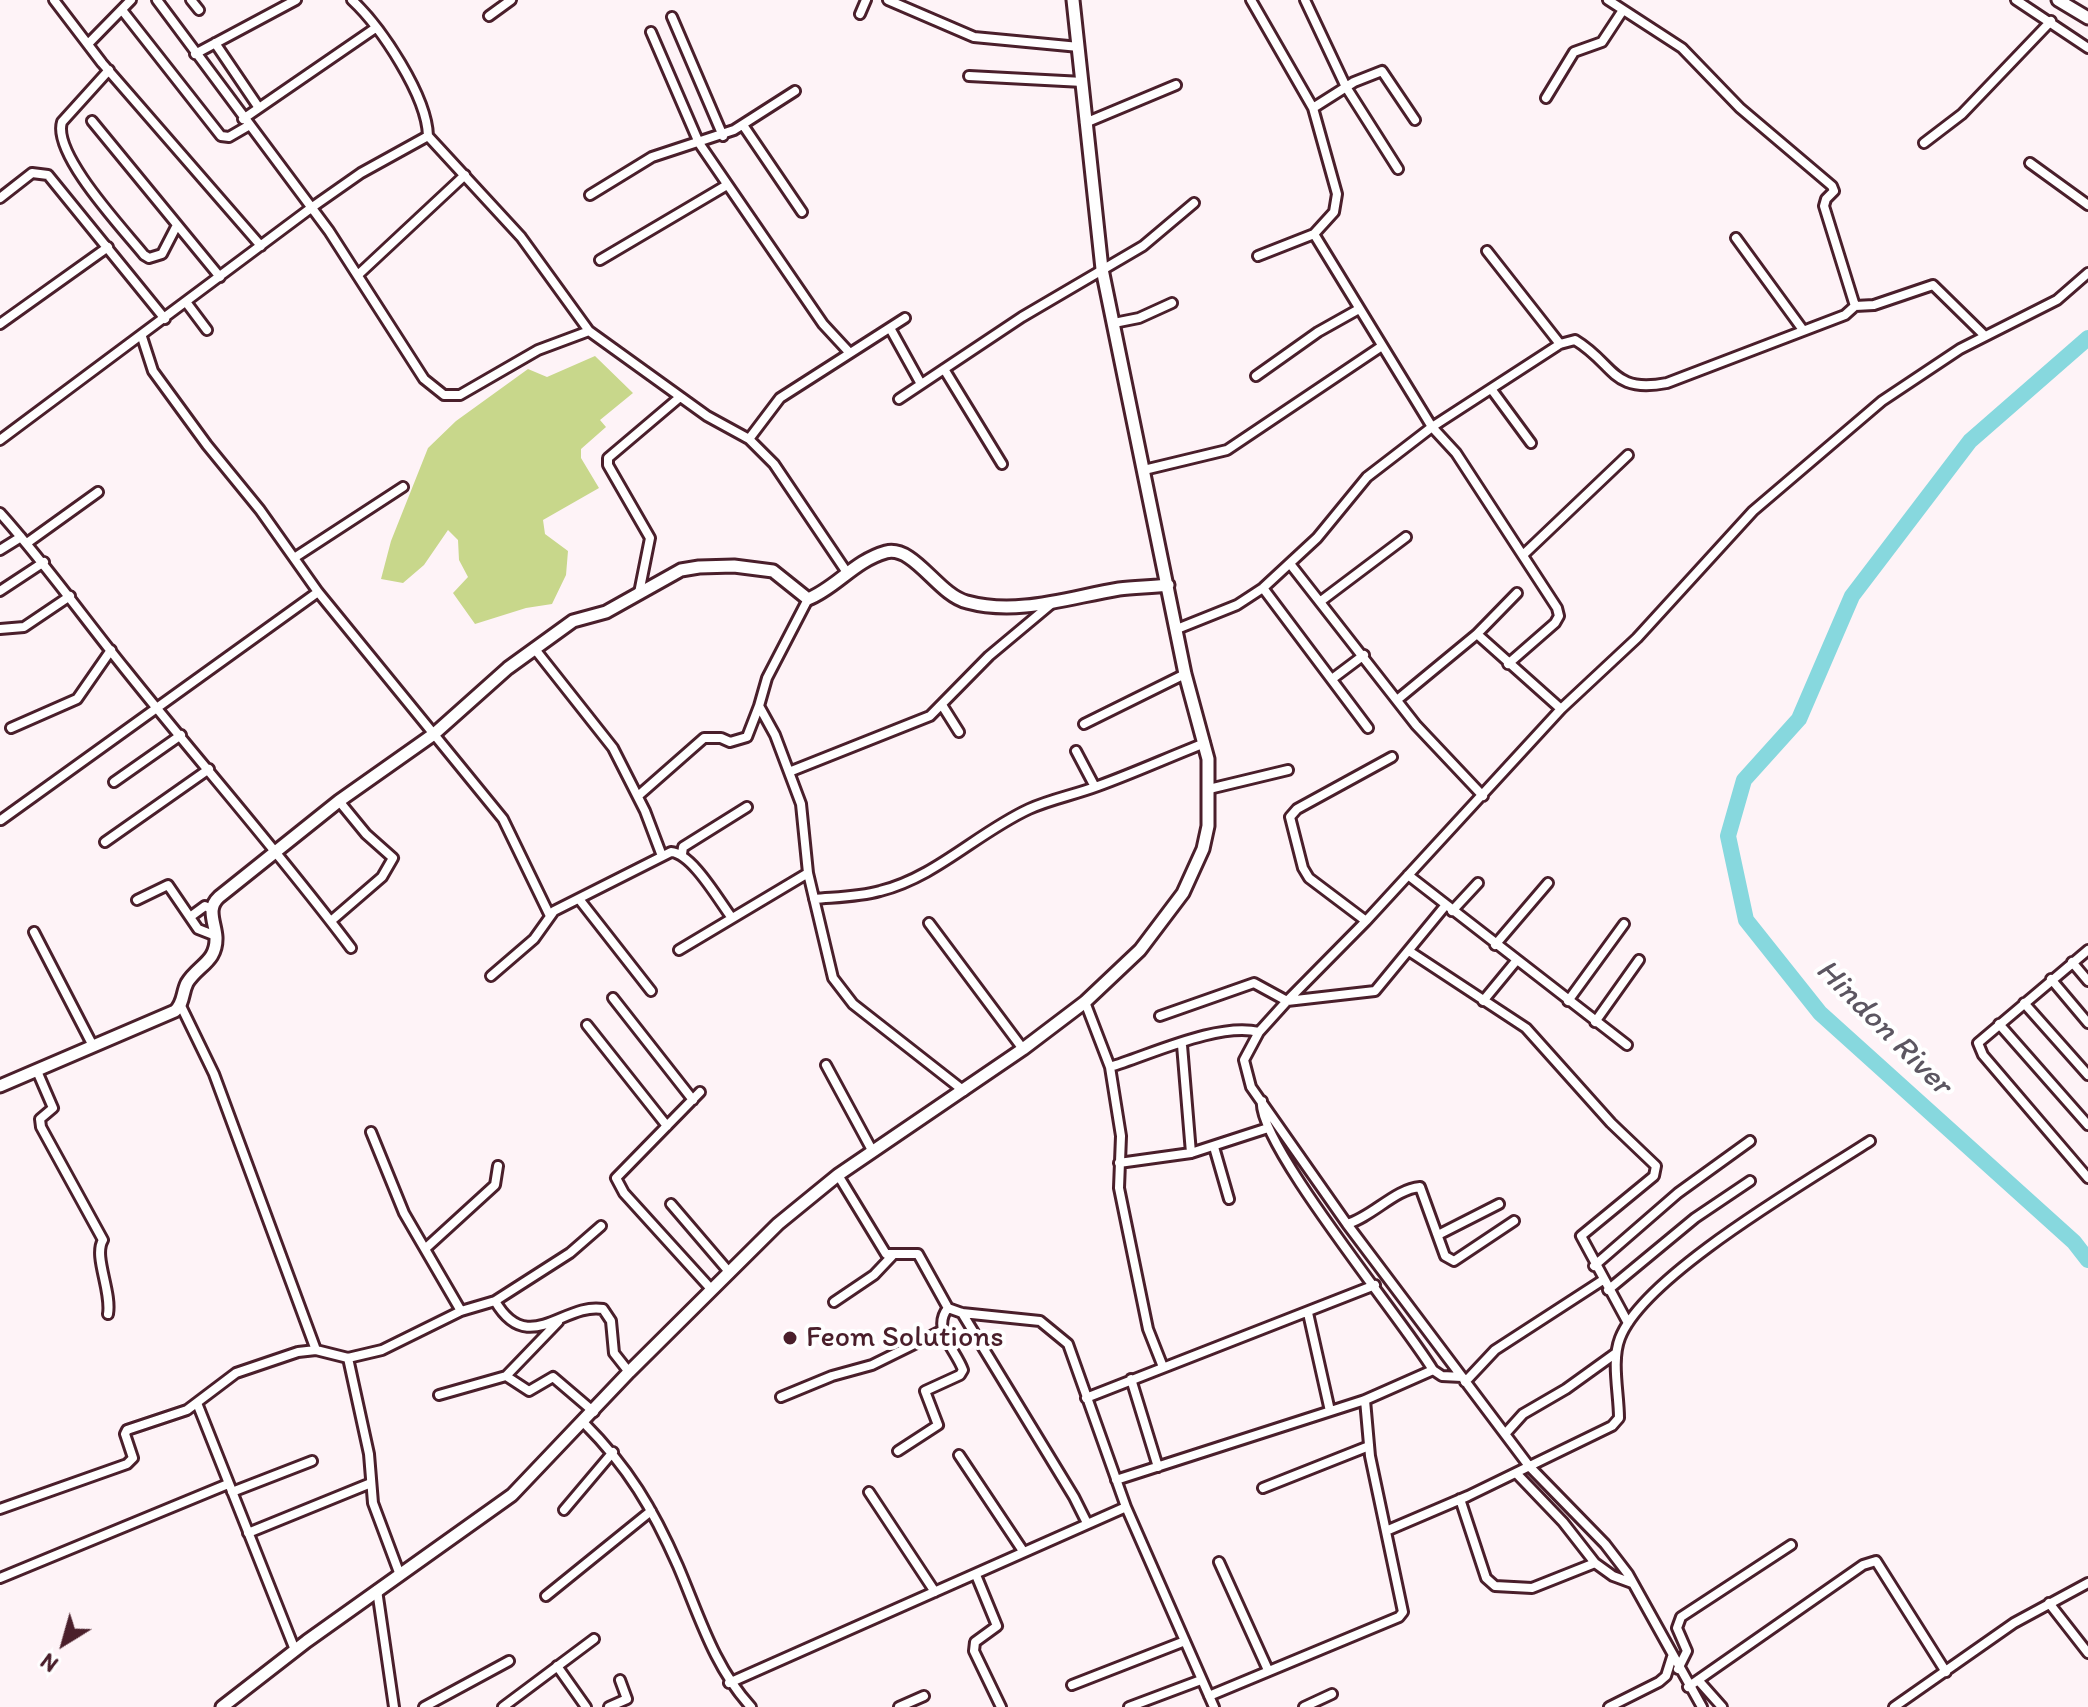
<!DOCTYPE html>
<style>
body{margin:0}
#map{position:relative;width:2088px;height:1707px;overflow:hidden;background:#fef3f7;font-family:Itim,sans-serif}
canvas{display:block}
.north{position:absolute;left:24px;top:1603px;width:80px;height:80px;-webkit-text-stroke:6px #fff;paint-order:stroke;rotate:217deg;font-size:22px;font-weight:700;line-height:32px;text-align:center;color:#4a1f2b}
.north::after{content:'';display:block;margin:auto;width:28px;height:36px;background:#4a1f2b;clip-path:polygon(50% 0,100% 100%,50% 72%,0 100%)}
</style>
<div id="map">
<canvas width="2088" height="1707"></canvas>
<div class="north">N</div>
</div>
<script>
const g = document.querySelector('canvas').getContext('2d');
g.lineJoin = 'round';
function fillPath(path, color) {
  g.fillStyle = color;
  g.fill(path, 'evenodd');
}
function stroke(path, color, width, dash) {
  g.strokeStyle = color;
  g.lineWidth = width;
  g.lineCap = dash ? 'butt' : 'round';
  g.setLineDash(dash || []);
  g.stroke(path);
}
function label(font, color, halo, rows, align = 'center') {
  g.font = font + ' Itim,sans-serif';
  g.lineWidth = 8;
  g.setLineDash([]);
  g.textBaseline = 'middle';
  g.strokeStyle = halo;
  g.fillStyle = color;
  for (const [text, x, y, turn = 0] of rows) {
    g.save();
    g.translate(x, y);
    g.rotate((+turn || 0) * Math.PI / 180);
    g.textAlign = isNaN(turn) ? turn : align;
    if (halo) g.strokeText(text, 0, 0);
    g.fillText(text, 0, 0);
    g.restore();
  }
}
const green = new Path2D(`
 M595,356l38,37 -33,27 6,7 -25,22v9l18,30 -56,32 2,14 23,17 -2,24 -14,29 -26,4 -51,16 -22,-31 15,-16 -9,-17 -1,-20 -10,-10 -24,35 -21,18 -22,-4 10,-38 37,-93 28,-27 72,-52 19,8z`);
const river = new Path2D(`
 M2088,338l-118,103 -118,155 -53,123 -55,61 -16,56 18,84 74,93 254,229 14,18`);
const street = new Path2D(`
 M54,0l48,63 159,183
 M157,0l172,231 95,148 20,16h16l78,-45 51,-19
 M191,0l8,10
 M352,0c29,27 75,96 76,136
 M888,0l86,37 105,10
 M1251,0l62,108 24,86 -3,18 -20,22 -56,22
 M1305,0l41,87 52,82
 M2016,0l72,48
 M122,10l99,126 8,1 19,-11
 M860,14l6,-14
 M489,16l22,-16
 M672,17l51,119
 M651,32l48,111 124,181 25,27
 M215,43l44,65
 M88,44l43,-44
 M195,54l101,-54
 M109,70l-47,52c-10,32 62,108 82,133l5,3 13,-4 15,-29
 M969,76l114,6
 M1546,98l28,-46 28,-10 21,-32
 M1313,108l41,-26 28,-11 33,49
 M243,119l131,-90
 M92,121l128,156
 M1085,123l91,-38
 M743,125l59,87
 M1924,143l38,-29 89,-93
 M2030,163l58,42
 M590,195l62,-38 82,-27 61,-39
 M0,198l32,-25 16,2 117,144
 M1314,234l118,193 24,26 101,155 2,8 -4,7 -47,41
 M1736,238l67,92
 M1487,251l73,93
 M600,260l127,-75
 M359,274l106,-99
 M186,302l21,28
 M1855,306l19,-1 59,-20 52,51
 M1114,323l25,-5 33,-15
 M0,324l108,-77
 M890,328l31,56
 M142,337l11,34 54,74 53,65 58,82 185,227 47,97
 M944,369l58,95
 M1256,376l62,-44 41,-23
 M1492,390l39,53
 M899,399l123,-82 121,-71 51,-43
 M749,439l31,-41 125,-80
 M0,440l311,-232 50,-35 67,-37 93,101 68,94 118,85 42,23 25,25 72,107
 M1144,470l83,-20 155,-104
 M0,513c45,50 83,104 125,156 75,94 154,183 226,279
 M27,543l71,-51
 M0,550l21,-13
 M1523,555l105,-100
 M294,558l109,-71
 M1291,565l125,160 67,71
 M1263,588l105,140
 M0,591l44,-29
 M639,593l11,-55 -42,-73v-7l72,-61
 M808,599l-41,79 -8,28 16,29 26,69 7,69 25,105 20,26 111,87
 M1321,601l85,-64
 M0,629l24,-2 46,-31
 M1177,629l60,-24 26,-17 54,-50 50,-61 65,-50 128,-83 15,-4c40,24 36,54 92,43l178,-68 10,-9 -31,-100 2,-7 8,-8 -2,-5 -92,-78 -58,-60 -74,-48
 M1477,634l84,75
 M534,648l79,100 32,63 17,45
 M1332,679l32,-24
 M1397,700l80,-66 40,-41
 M942,705l17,27
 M1084,724l101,-50
 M11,728l66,-29 34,-49
 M1076,751l19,36
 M789,772l141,-56 59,-60 61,-51
 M114,782l67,-47
 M1209,789l79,-19
 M638,796l66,-58h17l9,4 17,-5 12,-31
 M1,820l317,-228
 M105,842l104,-73
 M682,854l1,-7 64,-40
 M1408,875l219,170
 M579,899l72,92
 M814,899c22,-2 45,-2 66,-8 56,-14 97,-58 149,-82 22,-10 45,-14 69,-23 36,-13 71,-29 107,-43
 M137,900l31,-15 30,44 18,7
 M1452,911l26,-28
 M190,917l15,-11 6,3
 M331,921l51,-44 11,-19 -27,-24 -27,-33
 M1366,921l-57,-43 -6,-10 -13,-51 7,-8 95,-52
 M929,923l94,126
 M34,932l59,114
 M1495,945l53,-62
 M679,950l129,-77
 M2088,950l-110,93 5,12 105,123
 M1409,951l117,77 85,95 45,43 -2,10 -73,60 47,87
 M2072,962l16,19
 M491,976l43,-37 20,-28 117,-59c21,1 48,49 61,66
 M2051,979l37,44
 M613,998l80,102
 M1483,1001l33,-40
 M1568,1001l56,-77
 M1085,1002l25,65 11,69 -2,52 29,141 15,38
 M2024,1003l64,72
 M181,1006l33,68 102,276
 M1160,1016l94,-33 33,18 88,-10 70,-85
 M1595,1022l44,-62
 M1999,1024l89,101
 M587,1025l80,101
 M1182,1045l9,108
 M826,1065l47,87
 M1110,1067c42,-13 109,-45 149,-35
 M37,1071l16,37 -13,11 1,8 62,113c-10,16 9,51 5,74
 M700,1092l-84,86 8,15 88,97
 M1262,1101c-7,40 144,223 171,269l9,6 20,1
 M371,1132l33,81 57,98
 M1214,1147l15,52
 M1119,1163l72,-10 77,-25
 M838,1175l48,79h32l30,54 14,5 78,8 28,23 58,163 88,200
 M671,1204l59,69
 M1347,1224c25,-7 48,-35 73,-37l25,69 9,5 60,-40
 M1438,1235l61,-31
 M426,1248l69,-63 3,-19
 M1594,1266l84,-73 72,-52
 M1608,1290l87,-72 55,-37
 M495,1301c33,57 69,1 108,8l8,12 3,32 15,19
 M834,1302l40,-27 18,-19
 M962,1313l112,184 13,26
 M1308,1313l22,98
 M348,1358l21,96 4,49 27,72
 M506,1376l52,-54
 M1131,1379l27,88
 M1465,1382l30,-32 108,-70
 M439,1395l67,-19 23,15 24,-14 41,35
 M781,1397l51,-21 40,-11 71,-35
 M1086,1398l289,-113
 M197,1403l98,247
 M584,1423c44,44 69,86 94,143 21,49 36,101 73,141
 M1505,1434l18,-20 43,-25 50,-36
 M898,1451l40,-26 -13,-34 35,-16 3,-5c-7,-20 -32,-41 -15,-62
 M959,1455l64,96
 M1517,1474l46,48 32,41 18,13 19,7
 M1116,1480l249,-80 68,-30
 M1263,1488l106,-42
 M232,1492l80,-31
 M869,1492l66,100
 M1460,1499l26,79 9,8 37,2 63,-25
 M0,1509l127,-45 6,-6 -8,-24 2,-4 60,-20 49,-37 62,-21 18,-2 32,8 34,-8 79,-39 34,-10 75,-48 31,-27
 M564,1510l49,-58
 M1386,1531l82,-35 144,-70 7,-8c0,-25 -8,-57 1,-80 24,-63 190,-158 250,-197
 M248,1533l123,-50
 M1219,1562l49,108
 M976,1575l21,51 -22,16 -1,9 27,56
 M0,1578l228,-94
 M377,1590l17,117
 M546,1596l105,-85
 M2049,1603l39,50
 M557,1666l29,41
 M1678,1669l9,-18 -10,-23 4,-11 110,-72
 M1698,1680l24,27
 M729,1683l397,-176
 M1072,1685l113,-44
 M1688,1687l175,-122 13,-4 70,111
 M1209,1696l190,-79 4,-5 -33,-156 -5,-56
 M424,1707l85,-46
 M503,1707l91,-68
 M609,1707l18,-8 -7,-19
 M899,1707l25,-11
 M1129,1707l72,-27
 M1304,1707l28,-13
 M1609,1707l50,-25 7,-6 6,-19
 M1702,1707l-74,-133 -23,-30 -76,-78 -182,-242 -96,-137 -7,-27 15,-28 28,-31 79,-80 195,-212 76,-71 116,-127 129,-110 78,-52 97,-49 31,-27
 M1894,1707l120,-84 74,-40`);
const secondary = new Path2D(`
 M2058,0l30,18
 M0,1086l175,-75c9,-8 7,-18 12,-28 11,-18 30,-21 29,-46 -1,-15 -10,-28 3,-40l120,-96 95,-67 74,-66 65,-47 33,-9 75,-42 18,-3 35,-1 39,5 35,28c28,-11 46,-38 78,-47 28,-7 52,43 81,50 51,14 103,-5 152,-13 16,-2 33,-2 49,-4
 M222,1707l85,-66 205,-146 117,-123 149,-148 60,-49 185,-126 62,-47 55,-52 43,-57 20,-44 5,-23v-67l-23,-85 -83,-405 -29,-269`);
const markers = [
 [790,1338,8,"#4a1f2b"]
];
const poiNames = [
 ["Feom Solutions",806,1338]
];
const waterNames = [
 ["Hindon River",1883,1028,45]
];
fillPath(green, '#c8d78b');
stroke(river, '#87d8de', 16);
stroke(street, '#4a1f2b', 14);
stroke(secondary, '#4a1f2b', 17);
stroke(street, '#fff', 8);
stroke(secondary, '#fff', 11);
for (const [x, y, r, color] of markers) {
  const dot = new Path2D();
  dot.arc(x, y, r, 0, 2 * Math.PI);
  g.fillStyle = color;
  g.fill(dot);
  stroke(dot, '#fff', 3);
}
label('30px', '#4a1f2b', '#fff', poiNames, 'left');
label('italic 32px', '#5c5661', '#fff', waterNames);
</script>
